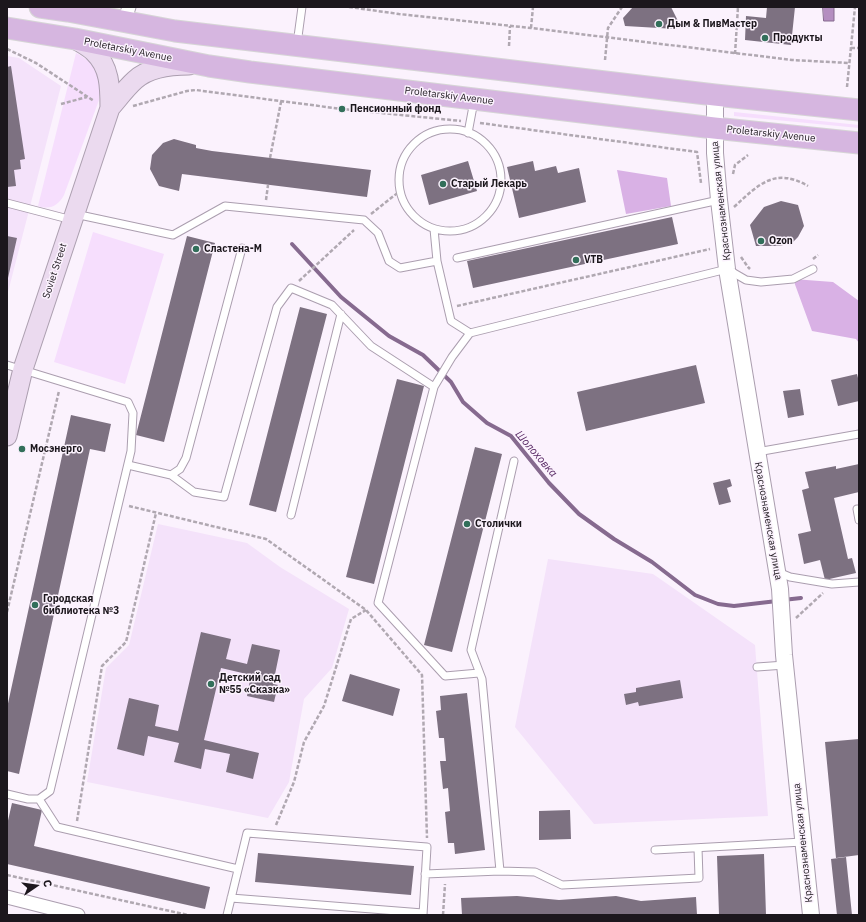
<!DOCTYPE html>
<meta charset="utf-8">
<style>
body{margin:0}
#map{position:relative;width:866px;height:922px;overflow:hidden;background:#fbf2fd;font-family:"IBM Plex Sans",sans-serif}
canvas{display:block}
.frame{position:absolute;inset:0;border:8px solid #1c171d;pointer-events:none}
.north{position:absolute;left:16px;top:866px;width:40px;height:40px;-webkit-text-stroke:3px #fbf2fd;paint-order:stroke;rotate:77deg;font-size:11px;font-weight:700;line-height:16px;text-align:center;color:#1c171d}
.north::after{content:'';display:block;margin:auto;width:14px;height:18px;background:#1c171d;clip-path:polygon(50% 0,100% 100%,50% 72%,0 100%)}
</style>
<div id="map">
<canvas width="866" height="922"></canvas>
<div class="frame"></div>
<div class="north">С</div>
</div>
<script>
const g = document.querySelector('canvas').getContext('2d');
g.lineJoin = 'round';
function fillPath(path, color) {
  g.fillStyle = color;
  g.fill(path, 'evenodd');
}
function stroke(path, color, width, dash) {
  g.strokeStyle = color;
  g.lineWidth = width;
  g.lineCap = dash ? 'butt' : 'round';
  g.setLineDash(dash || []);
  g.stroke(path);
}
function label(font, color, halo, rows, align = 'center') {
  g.font = font + ' "IBM Plex Sans",sans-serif';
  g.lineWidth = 3;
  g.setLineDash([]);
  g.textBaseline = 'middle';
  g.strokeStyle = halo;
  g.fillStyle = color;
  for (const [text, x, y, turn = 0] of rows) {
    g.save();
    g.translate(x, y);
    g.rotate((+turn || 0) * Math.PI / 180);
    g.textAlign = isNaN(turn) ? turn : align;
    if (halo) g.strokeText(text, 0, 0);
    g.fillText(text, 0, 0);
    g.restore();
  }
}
const built = new Path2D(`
 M7,56l12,2 42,28 -54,210z
 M158,524l89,19 33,24 69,42 -17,59 -28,31 -15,83 -21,36 -181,-36 19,-114 23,-23z
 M548,559l105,15 102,71 13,171 -174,8 -79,-97z`);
const green = new Path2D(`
 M76,53c22,11 25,24 23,47l-35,95c-6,11 -14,15 -26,11z
 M734,112l125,13v3l-125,-12z
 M93,232l71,22 -39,130 -71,-22z`);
const forest = new Path2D(`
 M617,170l50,8 4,28 -45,8z
 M793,279l40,3 26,19v42l-3,-4 -44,-8z`);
const water = new Path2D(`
 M823,7h11v14h-10z`);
const stream = new Path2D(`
 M292,244l49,53 48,39 34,19 28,27 12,20 24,21 24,13 38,47 30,31 35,25 38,23 43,33 23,9 16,2 43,-5
 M783,600l18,-2`);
const building = new Path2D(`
 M633,7h38l8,16 -3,6 -51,-3 -2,-8z
 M767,7h28l-4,38 -46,-5 1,-24 20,2z
 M11,66l14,93 -5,1 1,9 -7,1 2,16 -9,1v-120z
 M174,139l22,6v3l16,3 159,19 -4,27 -185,-23 -3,17 -20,-5 -9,-17 2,-14 11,-12z
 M468,161l9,30 -48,14 -8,-30z
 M533,161l2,10 21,-5 2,7 21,-5 7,34 -67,16 -12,-51z
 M781,201l17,4 6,21 -6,11 -5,5 -13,4h-24l-6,-21 14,-18z
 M672,217l6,27 -205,44 -6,-27z
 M7,236l10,2 -9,40h-1z
 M187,236l28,7 -51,199 -28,-7z
 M300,307l27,7 -51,198 -27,-7z
 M696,365l9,38 -119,28 -9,-39z
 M857,374l2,8v19l-21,5 -7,-26z
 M397,379l27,7 -50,198 -28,-7z
 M800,389l4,26 -16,3 -5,-27z
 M71,415l40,9 -6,28 -15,-3 -71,325 -12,-3v-63z
 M475,447l27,7 -50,198 -28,-7z
 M859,464v28l-25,6 14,61 4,-1 4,15 -31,7 -5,-20 -16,4 -6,-30 13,-3 -9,-41 7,-2 -4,-16 31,-6v3z
 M730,479l2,7 -5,2 4,14 -12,3 -6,-22z
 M201,632l30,7 -5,20 21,5 5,-20 28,6 -7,34 5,1 -4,17 -27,-6 4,-21 -30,-7 -17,72 55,13 -6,26 -27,-7 4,-18 -25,-5 -4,20 -27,-7 5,-19 -31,-7 -4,20 -27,-7 12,-51 30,7 -4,21 23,5z
 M350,674l50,15 -7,27 -51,-15z
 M680,680l3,18 -44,8 -1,-4 -12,3 -2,-11 12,-2v-4z
 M467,693l18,157 -30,4 -1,-11h-6l-3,-31 5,-1 -2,-23 -5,1 -3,-28h6l-2,-23h-5l-3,-27 5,-1 -1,-14z
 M859,739v116l-23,3 -11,-116z
 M12,803l30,7 -8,36 176,41 -5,22 -198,-45v-39z
 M570,810l1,29 -32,1v-29z
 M258,853l156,13 -3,29 -156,-13z
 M764,854l2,61h-47l-2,-59z
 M846,857l6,58h-15l-6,-56z
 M517,896l42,4 57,-4 25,5 55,-4 1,18h-235l-1,-17z`);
const path = new Path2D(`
 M349,7l50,7 132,14 261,32 57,3
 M531,28l2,-21
 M509,46l1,-20
 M851,48h8
 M7,49l29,14 58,38
 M735,54l3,-47
 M605,60l3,-32 14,-21
 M847,87l8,-80
 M61,104l26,-7
 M133,106l54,-15 9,-1 146,19 119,12
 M480,123l217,29 4,31
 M270,158l11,-56
 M733,174l2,-9 13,-10
 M266,200l2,-15
 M734,207c25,-23 41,-40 74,-21
 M371,214l29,-23
 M741,257l7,10 2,2
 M813,259l5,-4
 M299,281l55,-51
 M457,306l253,-57
 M129,506l137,33 100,71 56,65 5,163
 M7,612l52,-221
 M796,618l27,-25
 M77,821l25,-155 24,-24 30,-129
 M276,825l18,-43 10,-40 20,-36 27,-87 15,-9
 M7,875l181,40
 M443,915l2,-31`);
const service = new Path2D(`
 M297,44l5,-37
 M399 180a51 51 0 1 1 102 0a51 51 0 1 1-102 0Z
 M468,133l6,-32
 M7,203l65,17
 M75,214l98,21 52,-29 139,14 14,13 11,28 11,7 37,-7 -3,-32
 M457,258l262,-58
 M437,261l14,60 19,12
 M7,365l121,37 5,11 -2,38 -81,340 -11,8h-11l-21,-5
 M757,452l102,-18
 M128,465l43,10 9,-6 6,-11 56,-210
 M171,475l23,17 30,5 53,-190 14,-19 41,17 39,41 63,41
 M859,509h-2l2,11
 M291,515l50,-201
 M778,572l12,5 42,7 27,-2
 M757,667l28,-2
 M479,673l-34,3 -67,-73 56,-216 18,-30 18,-24 257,-64 19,11 15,2 32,-3 20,-10
 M39,799l18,28 181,42
 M655,850l148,-8
 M500,871l-18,-192 -11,-29 43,-189
 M425,874l75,-3 35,1 27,13 137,-7 -1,-30
 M231,898l192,15
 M227,915l20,-82 180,14 -4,68`);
const minor = new Path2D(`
 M124,22l5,-15
 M7,897l71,18`);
const tertiary = new Path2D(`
 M715,95v58l4,47 8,69 53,320 4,66 27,260`);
const secondary = new Path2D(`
 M110,108c8,-9 16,-20 25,-28 14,-13 36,-15 54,-15
 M7,436l16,-67 87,-261c0,-21 0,-41 -16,-56 -5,-5 -13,-9 -19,-13`);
const primary = new Path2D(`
 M40,7l28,4 107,20 540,64 144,15
 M7,28l68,11 134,27 41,6 464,56 145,15`);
const markers = [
 [659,24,4,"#326f5a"],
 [765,38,4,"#326f5a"],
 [342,109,4,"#326f5a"],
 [443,184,4,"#326f5a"],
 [761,241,4,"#326f5a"],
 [196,249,4,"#326f5a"],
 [576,260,4,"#326f5a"],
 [22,449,4,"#326f5a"],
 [467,524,4,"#326f5a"],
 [35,605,4,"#326f5a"],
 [211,684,4,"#326f5a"]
];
const poiNames = [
 ["Дым & ПивМастер",667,24],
 ["Продукты",773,38],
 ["Пенсионный фонд",350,109],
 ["Старый Лекарь",451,184],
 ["Ozon",769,241],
 ["Сластена-М",204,249],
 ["VTB",584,260],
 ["Мосэнерго",30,449],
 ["Столички",475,524],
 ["Городская",43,599],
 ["библиотека №3",43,611],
 ["Детский сад",219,678],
 ["№55 «Сказка»",219,690]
];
const streetNames = [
 ["Proletarskiy Avenue",128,50,11],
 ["Proletarskiy Avenue",449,96,7],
 ["Proletarskiy Avenue",771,134,6],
 ["Краснознаменская улица",721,201,-96],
 ["Soviet Street",55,271,-72],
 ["Краснознаменская улица",768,521,80],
 ["Краснознаменская улица",803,843,-96]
];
const waterNames = [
 ["Шолоховка",536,454,49]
];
fillPath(built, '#f4e2fa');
fillPath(green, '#f6defd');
fillPath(forest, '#d9b1e5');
fillPath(water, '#b48ec0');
stroke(water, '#866a8f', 1);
stroke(stream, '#866a8f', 4);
fillPath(building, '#7d7181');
stroke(service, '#ab9eaf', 9);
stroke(minor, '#ab9eaf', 15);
stroke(tertiary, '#ab9eaf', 18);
stroke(secondary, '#ab9eaf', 21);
stroke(primary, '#d6d5d6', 23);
stroke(path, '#b0a8b1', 2.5, [4, 2]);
stroke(service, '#fff', 7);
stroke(minor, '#fff', 13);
stroke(tertiary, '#fff', 16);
stroke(secondary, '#ebdaef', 19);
stroke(primary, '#d6b6e0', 21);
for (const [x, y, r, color] of markers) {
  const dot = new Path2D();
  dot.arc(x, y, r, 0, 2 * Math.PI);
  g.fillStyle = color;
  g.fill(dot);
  stroke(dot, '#fbf2fd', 1.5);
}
label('bold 10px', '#1c171d', '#fbf2fd', poiNames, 'left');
label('10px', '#1c171d', '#fbf2fd', streetNames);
label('italic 11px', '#542461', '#fbf2fd', waterNames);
</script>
